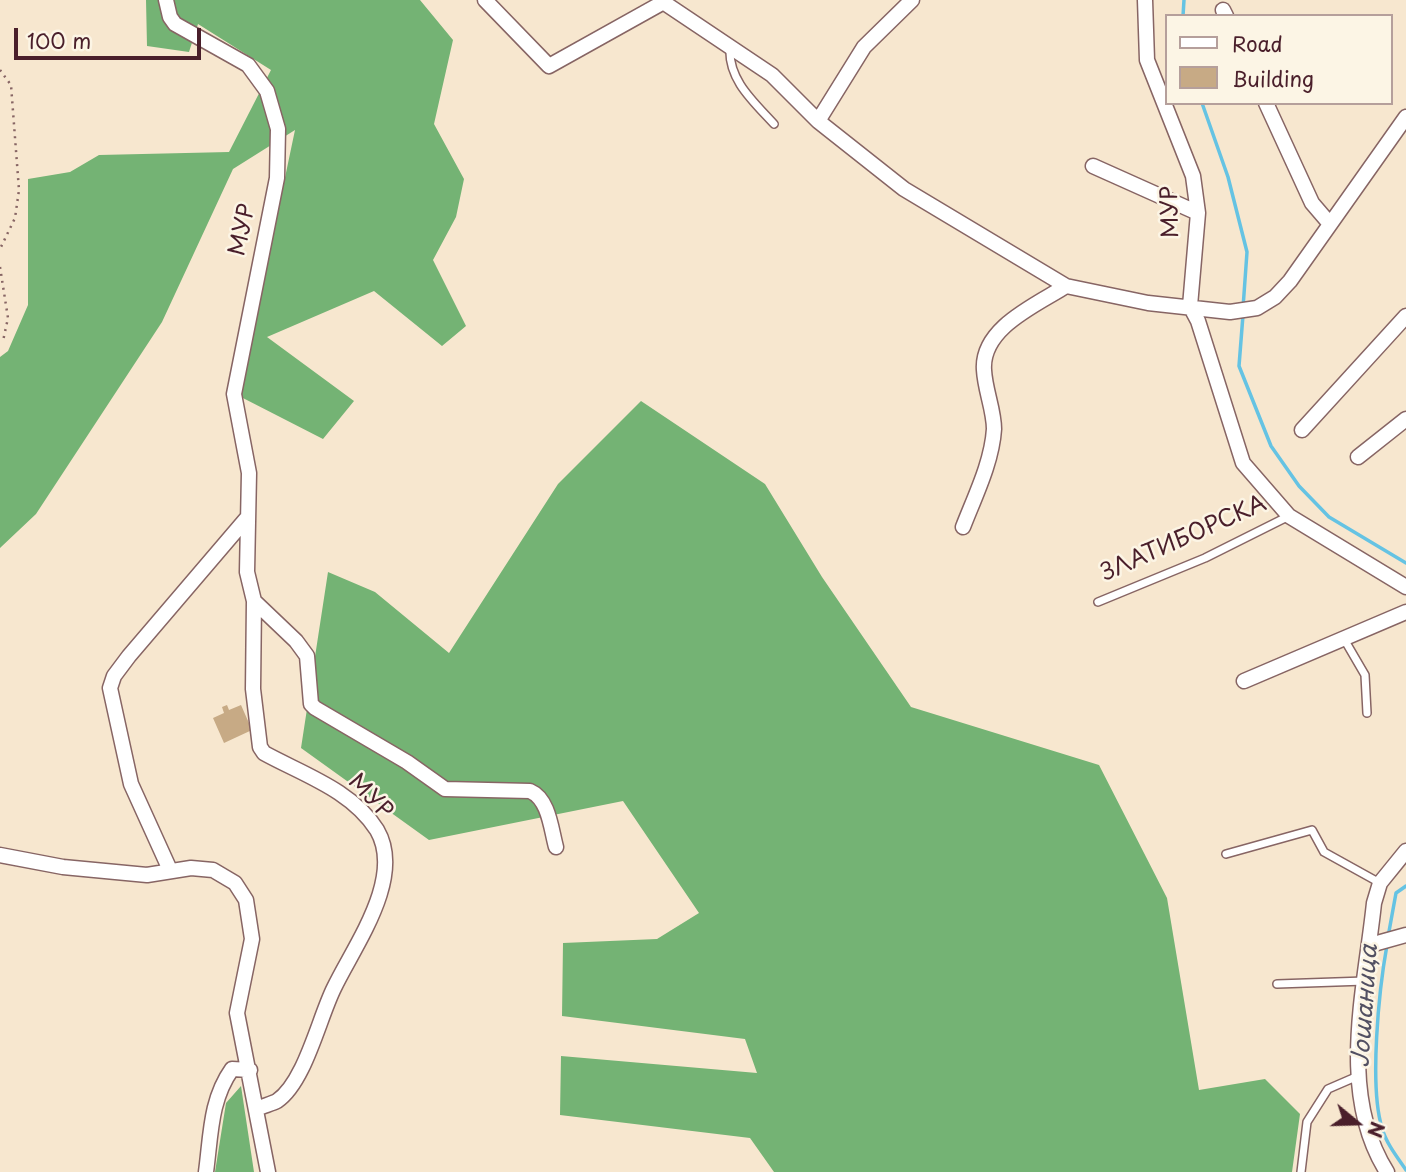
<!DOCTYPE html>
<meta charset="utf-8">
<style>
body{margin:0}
#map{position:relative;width:1406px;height:1172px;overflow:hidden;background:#f7e7cf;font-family:"Playpen Sans",sans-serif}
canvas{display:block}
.legend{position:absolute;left:1165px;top:14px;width:228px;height:91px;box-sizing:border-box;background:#fcf5e5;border:2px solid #b59f9b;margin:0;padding:9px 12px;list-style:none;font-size:21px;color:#4a1f2b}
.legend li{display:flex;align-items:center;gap:14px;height:35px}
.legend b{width:35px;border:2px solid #b59f9b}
.north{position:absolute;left:1322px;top:1088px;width:70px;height:70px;-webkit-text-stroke:5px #fcf5e5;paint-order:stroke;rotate:109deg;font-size:19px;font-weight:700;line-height:28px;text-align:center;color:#4a1f2b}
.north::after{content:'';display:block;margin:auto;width:24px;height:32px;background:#4a1f2b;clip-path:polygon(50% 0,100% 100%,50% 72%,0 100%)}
.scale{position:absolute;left:14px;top:28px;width:187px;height:32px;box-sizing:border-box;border:4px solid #4a1f2b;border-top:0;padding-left:9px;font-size:21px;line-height:24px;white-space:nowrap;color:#4a1f2b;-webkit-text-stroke:5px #fcf5e5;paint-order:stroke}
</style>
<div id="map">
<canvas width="1406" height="1172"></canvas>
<ul class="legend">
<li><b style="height:9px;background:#fff"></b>Road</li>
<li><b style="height:19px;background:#c7aa85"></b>Building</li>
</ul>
<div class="north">N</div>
<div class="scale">100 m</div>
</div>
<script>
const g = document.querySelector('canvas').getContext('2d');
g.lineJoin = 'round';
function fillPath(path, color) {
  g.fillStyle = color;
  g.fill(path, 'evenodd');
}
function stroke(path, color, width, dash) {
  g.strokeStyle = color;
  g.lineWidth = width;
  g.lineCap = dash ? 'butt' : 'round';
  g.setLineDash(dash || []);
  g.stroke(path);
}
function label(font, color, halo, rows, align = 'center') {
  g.font = font + ' "Playpen Sans",sans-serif';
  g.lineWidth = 5;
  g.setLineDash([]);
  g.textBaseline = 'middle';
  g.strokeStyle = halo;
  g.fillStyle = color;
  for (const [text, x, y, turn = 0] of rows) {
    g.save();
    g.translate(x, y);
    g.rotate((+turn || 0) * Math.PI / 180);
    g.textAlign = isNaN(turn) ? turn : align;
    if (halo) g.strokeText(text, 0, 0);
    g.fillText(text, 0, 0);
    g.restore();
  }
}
const forest = new Path2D(`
 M146,0h274l33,40 -19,84 30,55 -8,38 -23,43 33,66 -24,20 -68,-55 -107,46 87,64 -31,38 -84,-43 56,-266 -62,39 -71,153 -126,192 -36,34v-191l8,-6 20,-46v-126l42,-7 29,-17 130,-3 42,-82 -73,-46 -9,28 -42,-6z
 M641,401l124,83 57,93 89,130 188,58 68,133 32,192 66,-11 35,35 -8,58h-518l-24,-34 -190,-23 1,-59 196,17 -12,-34 -183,-23 1,-73 94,-4 42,-26 -76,-112 -194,39 -128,-92 27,-176 47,20 74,61 109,-169z
 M241,1086l13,86h-39l11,-69z`);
const stream = new Path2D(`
 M1183,16l1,-16
 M1202,103l26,74 19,75 -4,56
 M1243,315l-4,51 32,80 28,40 30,31 77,46
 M1388,937l8,-44 10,-7
 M1387,945c-8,44 -18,141 -5,183 4,15 15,29 24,42`);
const building = new Path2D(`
 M227,705l2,5 12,-5 11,25 -28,13 -11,-25 11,-5 -2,-6z`);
const path = new Path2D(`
 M0,70l11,15 8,105 -4,28 -15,31
 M0,267l8,51 -5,23`);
const lane = new Path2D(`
 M730,48c-2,32 24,54 44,76
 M1098,602l107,-44 84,-42
 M1344,639l21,36 2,38
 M1226,854l86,-24 12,22 56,31
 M1277,984l88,-3
 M1301,1172l6,-50 21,-33 30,-13`);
const street = new Path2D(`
 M166,0l4,17 5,7 73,41 19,26 11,38 -1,49 -43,216 15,79 -2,99 7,29 -1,88 7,58 4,6c38,21 88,37 113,77 28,48 -23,116 -43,158 -15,30 -29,94 -57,113 -6,3 -14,5 -20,8
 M485,0l64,66 113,-63
 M660,0l112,75 46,46 86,68 162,97 82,17 82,9 27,-4 18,-11 15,-16 116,-164
 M1145,0l2,60 46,116 5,37 -8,93
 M1223,10l3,6
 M1266,103l46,100 18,21
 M818,121l46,-74 48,-47
 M1093,166l105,47
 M1190,306l8,15 45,142 46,53 117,71
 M1302,430l104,-114
 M1358,457l48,-38
 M963,527c12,-31 29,-65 31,-98 0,-19 -9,-39 -10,-59 -3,-42 52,-65 82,-84
 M254,601l42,40 11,15 4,48 4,4 92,54 38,27 85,2c19,8 21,38 26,56
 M1244,681l162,-69
 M0,855l63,12 84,8 44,-7 22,2 22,13 11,17 6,39 -15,74 31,159
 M170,870l-39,-86 -21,-96 4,-12 15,-20 117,-137
 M1370,945l36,-10
 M206,1172c5,-37 4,-72 26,-103l18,1
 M1387,1172c-50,-79 -22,-182 -13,-269l6,-20 26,-32`);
const streetNames = [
 ["МУР",1171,212,-92],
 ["МУР",243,230,-78],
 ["ЗЛАТИБОРСКА",1184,539,-24],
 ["МУР",370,797,46]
];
const waterNames = [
 ["Јошаница",1366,1006,-86]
];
fillPath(forest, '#74b374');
stroke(stream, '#65c3e3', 3.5);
fillPath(building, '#c7aa85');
stroke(lane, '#876564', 10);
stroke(street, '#876564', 17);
stroke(path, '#876564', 2.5, [2, 5]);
stroke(lane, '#fff', 7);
stroke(street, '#fff', 14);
label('23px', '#4a1f2b', '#fcf5e5', streetNames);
label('italic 24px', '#525062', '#fcf5e5', waterNames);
</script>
